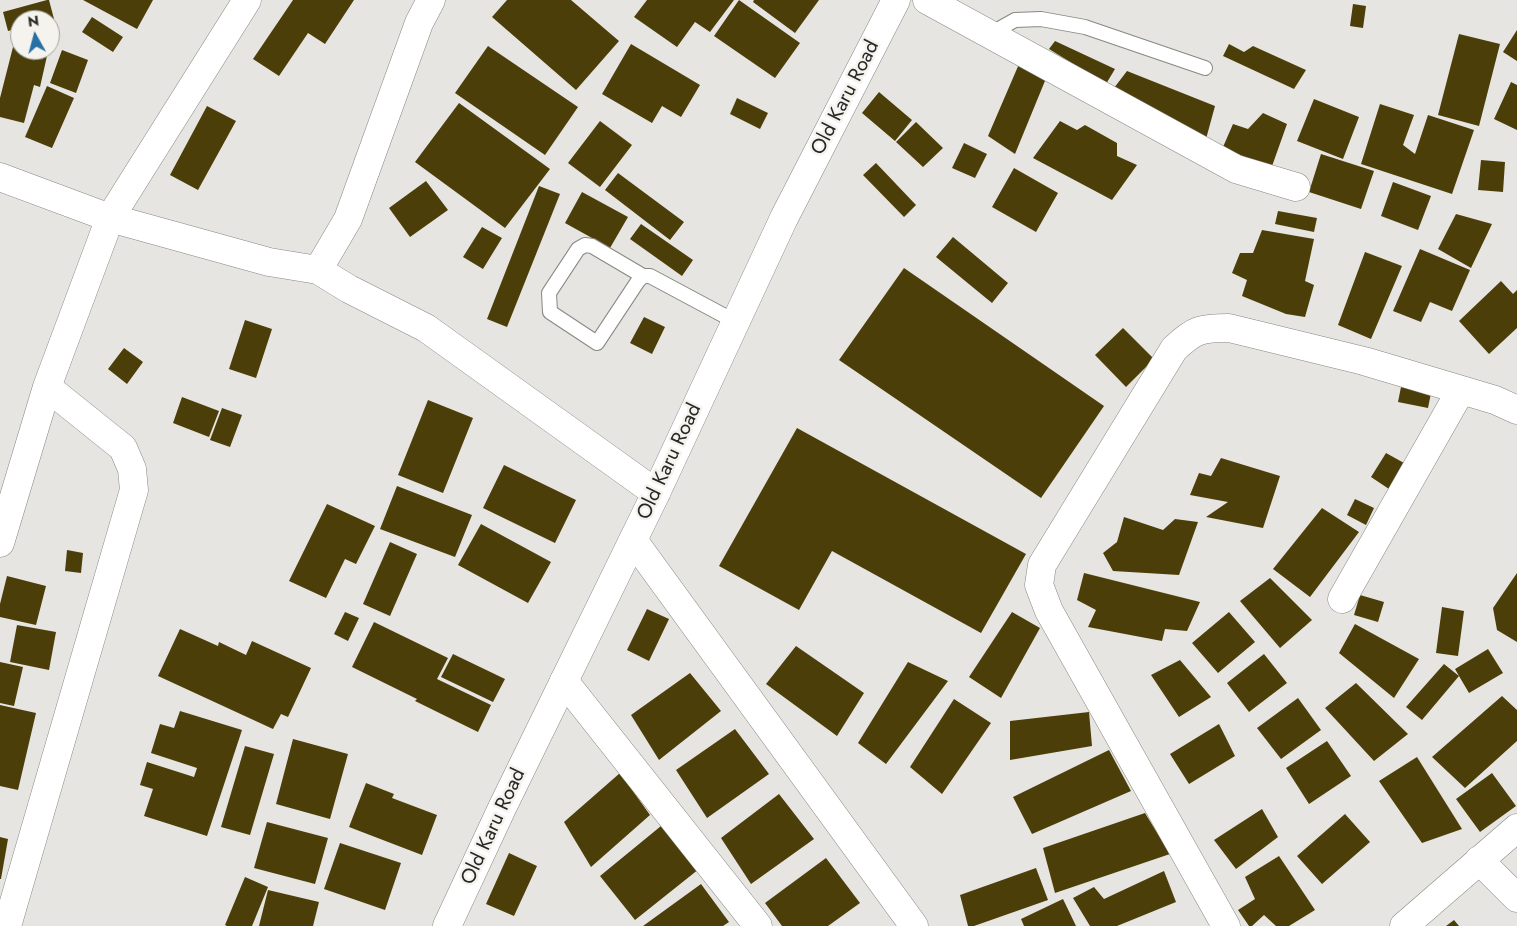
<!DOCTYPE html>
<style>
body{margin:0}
#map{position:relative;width:1517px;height:926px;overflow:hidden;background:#e7e5e1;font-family:Jost,sans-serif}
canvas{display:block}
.north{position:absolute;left:10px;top:10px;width:50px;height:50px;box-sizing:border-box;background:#f4f3ee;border:1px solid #a2a19e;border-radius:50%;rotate:353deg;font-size:14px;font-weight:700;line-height:20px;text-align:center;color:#282726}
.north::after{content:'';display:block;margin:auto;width:18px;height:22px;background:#2770a4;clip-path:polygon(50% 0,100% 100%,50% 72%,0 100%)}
</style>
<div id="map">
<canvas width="1517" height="926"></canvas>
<div class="north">N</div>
</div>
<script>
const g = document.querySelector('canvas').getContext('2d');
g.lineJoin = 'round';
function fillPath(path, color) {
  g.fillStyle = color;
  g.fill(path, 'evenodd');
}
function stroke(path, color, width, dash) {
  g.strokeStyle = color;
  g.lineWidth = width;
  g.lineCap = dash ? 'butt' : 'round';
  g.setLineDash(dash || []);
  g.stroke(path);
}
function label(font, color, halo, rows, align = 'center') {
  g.font = font + ' Jost,sans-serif';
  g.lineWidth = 5;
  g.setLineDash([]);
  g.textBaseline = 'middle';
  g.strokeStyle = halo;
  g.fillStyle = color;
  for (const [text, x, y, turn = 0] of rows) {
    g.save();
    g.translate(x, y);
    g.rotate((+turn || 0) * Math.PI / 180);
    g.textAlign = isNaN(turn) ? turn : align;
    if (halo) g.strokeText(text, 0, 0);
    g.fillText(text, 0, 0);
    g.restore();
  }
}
const building = new Path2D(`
 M47,0h2l5,19 -34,1v8l-12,3 -5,-19z
 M83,0h70l-16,29z
 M293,0h61l-29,44 -17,-11 -29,43 -26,-17z
 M507,0h64l48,41 -43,49 -84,-73z
 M647,0h87l-24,32 -15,-10 -18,25 -43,-30z
 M739,0l61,43 -25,35 -61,-42z
 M754,0h65l-24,33 -42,-31z
 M1353,4l13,2 -3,22 -13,-2z
 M92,17l31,20 -10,15 -31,-20z
 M1517,30v31l-14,-9z
 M1459,34l41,10 -21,82 -41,-11z
 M1055,41l60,28 -9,15 -57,-35z
 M631,44l69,41 -19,32 -19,-11 -10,17 -50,-29z
 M1229,44l15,8 9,-6 53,24 -12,19 -71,-33z
 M488,46l90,61 -33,48 -90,-62z
 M13,47l34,9 -7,31 -6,-2 -10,38 -24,-6v-19z
 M62,50l26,10 -12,33 -26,-10z
 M1019,64l28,12 -32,78 -27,-18z
 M1127,71l88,35 -9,33 -92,-51z
 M1511,82l6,3v45l-23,-11z
 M47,86l27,12 -22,50 -27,-11z
 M879,92l33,28 -17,21 -33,-28z
 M737,98l31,15 -8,16 -30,-15z
 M1314,99l45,18 -16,42 -46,-18z
 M459,103l91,66 -45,59 -90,-66z
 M1380,104l34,11 -11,30 12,9 13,-39 46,15 -22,64 -91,-30z
 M207,106l29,15 -38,69 -28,-15z
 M1263,113l24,11 -16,45 -48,-22 10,-23 15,5z
 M600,121l32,24 -32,42 -32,-24z
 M1060,121l17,9 8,-5 32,18v13l20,9 -25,35 -79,-42z
 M916,122l27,26 -20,19 -27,-25z
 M964,143l23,11 -12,24 -23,-10z
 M1321,154l53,17 -13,38 -52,-17z
 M1481,160l24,2 -2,30 -25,-2z
 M876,163l40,42 -12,12 -41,-42z
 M1014,168l44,25 -22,39 -44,-25z
 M618,173l66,49 -14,18 -65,-50z
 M426,181l22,29 -38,27 -21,-29z
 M1393,182l38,14 -13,34 -37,-14z
 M539,186l21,8 -53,133 -20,-8z
 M582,192l46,25 -18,31 -45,-25z
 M1278,211l39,7 -3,14 -39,-8z
 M1456,214l36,10 -21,44 -33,-19z
 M641,224l52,36 -11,16 -52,-37z
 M482,227l20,11 -19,31 -20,-12z
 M1262,230l52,9 -9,42 9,4 -9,32 -19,-3 -44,-18 5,-16 -15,-7 8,-20h13z
 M953,237l55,46 -16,20 -56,-46z
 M1420,249l50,21 -18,41 -22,-9 -9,20 -28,-11z
 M1365,252l37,14 -31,73 -33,-14z
 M904,268l200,138 -63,92 -202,-138z
 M1501,281l12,13 4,-4v38l-28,26 -30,-33z
 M644,317l21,10 -13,27 -22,-11z
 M245,320l27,9 -16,49 -27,-9z
 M1123,328l31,31 -28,28 -31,-32z
 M124,348l19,14 -16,22 -19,-15z
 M1401,387l30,6 -3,15 -30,-6z
 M182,397l37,14 -10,26 -36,-14z
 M428,400l45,18 -30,75 -45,-18z
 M222,408l20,7 -12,32 -20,-7z
 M797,428l229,126 -45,79 -149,-82 -33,59 -80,-44z
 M1386,453l18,10 -15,26 -18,-12z
 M1221,458l59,18 -17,52 -57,-11 22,-15 -38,-7 9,-22 12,3z
 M504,465l72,35 -21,43 -72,-35z
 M397,486l75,29 -17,42 -75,-28z
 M1355,499l19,9 -8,17 -19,-10z
 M327,504l48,22 -19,38 -11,-5 -19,39 -37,-17z
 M1322,508l37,24 -49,65 -37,-28z
 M1124,517l39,13 12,-11 23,3 -19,53 -66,-4 -10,-18 14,-11z
 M481,524l70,38 -23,41 -70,-38z
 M390,542l27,12 -27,62 -27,-12z
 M67,550l16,3 -2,20 -16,-2z
 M1084,573l116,29 -13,29 -22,-2 -3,12 -74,-14 8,-17 -19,-10z
 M1517,573v69l-20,-12 -4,-22z
 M7,576l39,10 -10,39 -36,-8v-13z
 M1270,578l42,42 -32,28 -40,-47z
 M1360,595l24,7 -6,20 -24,-7z
 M1442,607l22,4 -6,45 -22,-3z
 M647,609l22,10 -20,42 -22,-11z
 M345,612l14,6 -11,23 -14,-7z
 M1012,612l28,16 -39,70 -32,-21z
 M1229,612l26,30 -37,31 -26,-30z
 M374,622l74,36 -11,21 54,26 -13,27 -63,-31 2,-2 -65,-32z
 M1355,624l64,35 -25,39 -55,-45z
 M17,625l39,7 -7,38 -39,-8z
 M180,629l38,17 1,-4 27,13 6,-14 59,27 -23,49 -7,-3 -8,15 -115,-53z
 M796,646l68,47 -27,43 -71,-52z
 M1488,649l15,24 -34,20 -10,-17 -37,44 -16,-13 38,-43 15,12 -4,-7z
 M453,654l52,25 -12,23 -52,-25z
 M1264,654l23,29 -38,29 -22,-29z
 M1180,660l31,37 -32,20 -28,-42z
 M0,662l23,5 -9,39 -14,-3z
 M908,662l40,19 -62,83 -28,-21z
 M690,673l31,38 -62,49 -28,-45z
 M1356,683l52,51 -34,27 -49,-53z
 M1502,696l15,14v31l-52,47 -33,-31z
 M1298,698l23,32 -40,29 -24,-31z
 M954,699l37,24 -49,71 -32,-27z
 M0,705l36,8 -18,77 -18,-4z
 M180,711l62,19 -35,106 -63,-20 9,-27 -13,-4 7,-23 47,15 3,-9 -46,-15 9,-29 14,4z
 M1089,712l3,34 -82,14v-39z
 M1219,724l16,32 -46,28 -19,-30z
 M735,729l34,45 -62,44 -31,-48z
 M293,739l55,15 -18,65 -54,-15z
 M1327,741l24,35 -42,28 -23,-36z
 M245,746l29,8 -24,81 -29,-8z
 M1109,750l22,41 -99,43 -19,-37z
 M1417,757l45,72 -40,14 -43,-62z
 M620,773l30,42 -59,52 -27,-45z
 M1492,773l24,33 -36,26 -24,-33z
 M366,783l28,11 -2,4 45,17 -15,40 -73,-28z
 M779,794l35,45 -63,45 -30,-46z
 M1262,809l16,28 -42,32 -22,-29z
 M1145,813l25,41 -115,39 -12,-45z
 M1345,814l25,28 -48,42 -25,-28z
 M267,822l61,16 -13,46 -61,-16z
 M661,826l38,43 -64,51 -35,-44z
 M0,837l8,2 -7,40h-1z
 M340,843l61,20 -16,47 -61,-21z
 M509,853l28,13 -23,50 -28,-12z
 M1279,856l36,54 -26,16h-13l-12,-11 -12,11h-3l-11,-16 17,-11 -10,-22z
 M826,858l34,45 -32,23h-46l-17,-23z
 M1036,868l12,32 -74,26h-6l-8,-31z
 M1164,871l12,31 -59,24h-27l-17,-28 21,-11 10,12z
 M245,877l23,10 -16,39h-25l-2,-1z
 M701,884l28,38 -6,4h-80z
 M268,890l51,12 -6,24h-54z
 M1063,899l13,27h-52l-3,-7z
 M1454,920l5,6h-13z`);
const service = new Path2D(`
 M990,34l25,-14 26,-1 44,8 120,41
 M643,276l-51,-30 -7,-1 -7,4 -29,44 1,19 47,31 41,-62 5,-5h7l86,46`);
const minor = new Path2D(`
 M927,0l309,169 60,18
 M0,177l110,41 159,44 49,8 31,19 77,39 230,165
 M318,270l30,-51 71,-196 12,-23
 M633,540l281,386
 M0,543l47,-156 63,-169 137,-218
 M1342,599l119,-209
 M564,681l194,245
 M1479,860l38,38
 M7,926l127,-436 -2,-21 -9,-21 -76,-61
 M1226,926l-177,-315 -10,-26 3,-20 132,-216c21,-20 27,-21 55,-21l135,33 131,39 22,10
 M1404,926l113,-98`);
const primary = new Path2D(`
 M447,926l56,-120 153,-313 128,-275 112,-218`);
const streetNames = [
 ["Old Karu Road",846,98,-63],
 ["Old Karu Road",670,462,-65],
 ["Old Karu Road",494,827,-65]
];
fillPath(building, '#4c3e09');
stroke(service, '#888782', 16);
stroke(minor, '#888782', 29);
stroke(primary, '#888782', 29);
stroke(service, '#fff', 14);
stroke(minor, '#fff', 28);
stroke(primary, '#fff', 28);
label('20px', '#282726', '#f4f3ee', streetNames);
</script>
